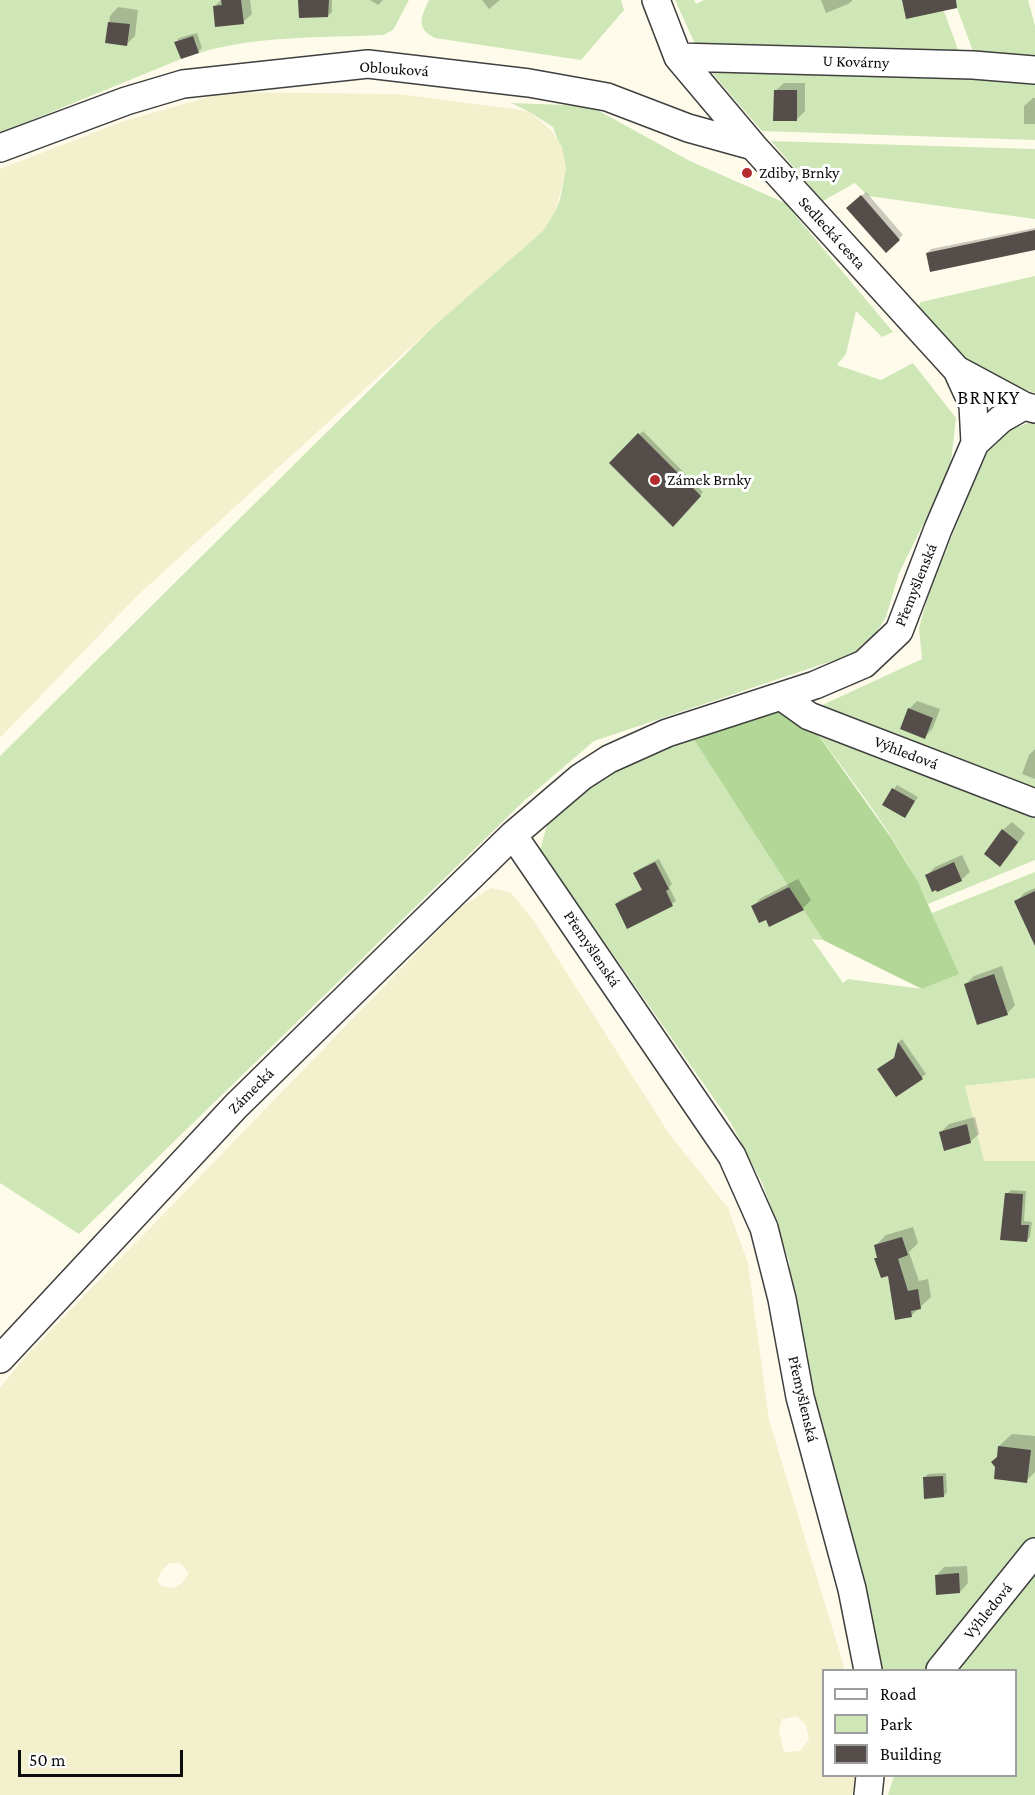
<!DOCTYPE html>
<meta charset="utf-8">
<style>
body{margin:0}
#map{position:relative;width:1035px;height:1795px;overflow:hidden;background:#fefbeb;font-family:"Crimson Pro",serif}
canvas{display:block}
.legend{position:absolute;left:822px;top:1669px;width:195px;height:108px;box-sizing:border-box;background:#fff;border:2px solid #9e9e9e;margin:0;padding:8px 10px;list-style:none;font-size:18px;color:#0c0c0c}
.legend li{display:flex;align-items:center;gap:12px;height:30px}
.legend b{width:30px;border:2px solid #9e9e9e}
.scale{position:absolute;left:18px;top:1750px;width:165px;height:27px;box-sizing:border-box;border:3px solid #0c0c0c;border-top:0;padding-left:8px;font-size:18px;line-height:21px;white-space:nowrap;color:#0c0c0c;-webkit-text-stroke:4px #fff;paint-order:stroke}
</style>
<div id="map">
<canvas width="1035" height="1795"></canvas>
<ul class="legend">
<li><b style="height:8px;background:#fff"></b>Road</li>
<li><b style="height:16px;background:#cfe7b7"></b>Park</li>
<li><b style="height:16px;background:#544d49"></b>Building</li>
</ul>
<div class="scale">50 m</div>
</div>
<script>
const g = document.querySelector('canvas').getContext('2d');
g.lineJoin = 'round';
function fillPath(path, color) {
  g.fillStyle = color;
  g.fill(path, 'evenodd');
}
function stroke(path, color, width, dash) {
  g.strokeStyle = color;
  g.lineWidth = width;
  g.lineCap = dash ? 'butt' : 'round';
  g.setLineDash(dash || []);
  g.stroke(path);
}
function label(font, color, halo, rows, align = 'center') {
  g.font = font + ' "Crimson Pro",serif';
  g.lineWidth = 6;
  g.setLineDash([]);
  g.textBaseline = 'middle';
  g.strokeStyle = halo;
  g.fillStyle = color;
  for (const [text, x, y, turn = 0] of rows) {
    g.save();
    g.translate(x, y);
    g.rotate((+turn || 0) * Math.PI / 180);
    g.textAlign = isNaN(turn) ? turn : align;
    if (halo) g.strokeText(text, 0, 0);
    g.fillText(text, 0, 0);
    g.restore();
  }
}
const farmland = new Path2D(`
 M226,92l173,2 129,17 23,19 11,17 4,22 -10,41 -13,21 -109,95 -298,271 -136,141v-569l124,-48z
 M491,888l19,4 22,26 136,214 60,76 20,55 21,157 74,243 1,7h-20v106h33l-5,19h-852v-407l23,-29 438,-452zM170,1563h10l9,10 -7,10 -8,5 -13,-2 -4,-6 5,-10zM797,1716l9,9 3,14 -9,12 -16,1 -5,-21 3,-12z
 M1035,1078v83h-51l-19,-75z`);
const green = new Path2D(`
 M0,0h409l-16,30 -10,5c-62,3 -125,0 -184,18l-6,-17 -18,5 6,18 -181,74z
 M429,0h192l3,10 -43,50 -7,-1 -139,-21c-20,-10 -14,-21 -6,-38z
 M675,0h19l2,4 8,-4h236l20,55 -252,-8 -13,-3z
 M954,0h74l7,26v30l-61,-2z
 M705,65l330,10v65l-273,-9z
 M511,103l79,3 100,55 102,45 -2,3 103,123 -11,5 -26,-26 -10,43 -9,11 44,15 32,-17 43,55 -6,52 -51,103 -13,44 -21,34 -45,14 -226,76 -69,59 -446,434 -79,-51v-427l434,-430 109,-95 13,-21 4,-11 6,-30 -4,-22 -4,-6 -5,-14 -25,-16z
 M771,141l264,8v70l-167,-23 -13,-13 -32,18z
 M1035,276v117l-44,-15 -25,-12 -51,-55 6,-9z
 M1031,422l4,1v369l-217,-85 104,-48 -3,-31 10,-36 44,-107 22,-49z
 M812,726l223,88v46l-107,44c-28,-64 -75,-121 -116,-178z
 M689,732l134,208 -11,-1 31,44 5,-4 74,10 36,-15 -26,-61 103,-41v206l-70,8 19,75h51v376l-107,133h-52l-73,-295 -14,-114 -26,-76 -32,-62 -191,-273 7,-25 58,-52z
 M1035,1570v225h-147l6,-19h122v-106h-62z`);
const forest = new Path2D(`
 M799,708l93,131 26,43 41,92 -37,15 -99,-49 -134,-208 29,-9z`);
const shadow = new Path2D(`
 M221,0h29l2,14 -9,8 -28,-16z
 M300,0h32v12l-4,4z
 M370,0h13l-5,5z
 M482,0h18l-11,9z
 M821,0h31v1l-4,3 -22,9z
 M118,7l20,3 -3,26 -8,8 -20,-2 3,-26z
 M197,33l5,15 -4,4 -22,-10 3,-4z
 M784,83h21v28l-9,9 -21,-29z
 M1033,98h2v26h-11v-18z
 M866,192l37,43 -17,16 -38,-43z
 M1035,228v20l-108,5 4,-4z
 M643,431l60,61 -30,33 -62,-62z
 M917,701l23,8 -7,19 -8,9 -16,-28z
 M1035,749v30l-13,-5 7,-19z
 M897,785l21,12 -13,19 -21,-12z
 M1012,822l13,11 -17,24 -8,8 3,-35z
 M962,855l8,17 -9,8 -24,8 -11,-12 9,-9z
 M659,859l13,25 -3,3 7,14 -4,3h-56l4,-4 23,-11 -8,-16 4,-4z
 M798,879l13,21 -8,8 -33,17 -4,-7 -13,-12 8,-8z
 M1035,888v34l-19,-20 8,-9z
 M1002,966l13,39 -8,9 -41,-30 8,-8z
 M902,1039l24,35 -29,21 -15,-29 13,-9 4,-15z
 M975,1117l4,17 -9,8 -29,-10 8,-8z
 M1011,1190l15,1 -2,30 8,1 -2,15 -3,4 -20,-47z
 M913,1227l5,16 -9,9 10,29 9,-2 3,18 -20,19 -22,-42 -13,-15 3,-3 -4,-10 11,-11z
 M1012,1434l23,2v36l-9,9 -28,-24 1,-11z
 M946,1473l1,19 -3,4 -20,-18 4,-4z
 M967,1566l1,17 -8,9 -24,-16 8,-9z`);
const building = new Path2D(`
 M221,0h20l3,24 -29,3 -2,-21 9,-1z
 M298,0h31l-1,17 -29,1z
 M902,0h54l1,8 -51,11z
 M108,22l22,2 -3,22 -22,-3z
 M193,36l6,17 -18,6 -7,-17z
 M774,90h23v31h-24z
 M861,195l39,45 -14,13 -40,-45z
 M1035,230v20l-105,22 -4,-19z
 M638,433l63,63 -28,31 -64,-64z
 M908,708l25,10 -8,21 -25,-10z
 M892,788l23,13 -10,17 -23,-13z
 M1002,829l16,13 -18,25 -16,-13z
 M655,862l14,27 -3,2 7,15 -46,23 -12,-25 27,-14 -9,-17z
 M954,862l8,19 -25,11 -1,-2 -4,2 -7,-17z
 M789,887l15,23 -35,17 -3,-7 -7,3 -8,-17z
 M1035,891v55l-21,-45z
 M994,974l14,41 -31,10 -13,-41z
 M898,1042l25,37 -27,18 -19,-28 17,-11z
 M967,1124l4,19 -27,8 -5,-19z
 M1005,1193l18,1 -2,31h8l-2,17 -27,-2z
 M902,1237l6,18 -10,4 10,32 10,-2 3,20 -10,2 1,6 -17,3 -7,-44 -7,2 -7,-20h3l-3,-13z
 M998,1446l33,4 -4,33 -33,-4 1,-12 -4,-5 6,-5z
 M943,1476l1,21 -20,2 -1,-22z
 M959,1573l1,20 -24,2 -1,-20z`);
const minor = new Path2D(`
 M656,0l22,57 75,89 204,224 67,36
 M678,57l295,8 62,5
 M0,148l126,-47 57,-17 185,-20 161,19 78,14 81,31 65,18
 M957,370l16,35 2,38
 M781,696l28,20 226,87
 M513,835l219,321 32,72 18,71 18,98 52,192 16,81
 M0,1359l236,-253 277,-271 68,-58 28,-18 58,-26 148,-48 49,-21 35,-33 39,-102 37,-86 26,-24 23,-13 11,3
 M940,1670l95,-118
 M868,1795l2,-19`);
const markers = [
 [747,173,6,"#b52a2e"],
 [655,480,6,"#b52a2e"]
];
const streetNames = [
 ["U Kovárny",856,62,2],
 ["Oblouková",394,69,4],
 ["Sedlecká cesta",832,233,48],
 ["Přemyšlenská",916,585,-68],
 ["Výhledová",906,753,21],
 ["Přemyšlenská",592,949,56],
 ["Zámecká",251,1091,-45],
 ["Přemyšlenská",803,1399,77],
 ["Výhledová",988,1611,-51]
];
const poiNames = [
 ["Zdiby, Brnky",759,173],
 ["Zámek Brnky",667,480]
];
const quarterNames = [
 ["BRNKY",989,398]
];
fillPath(farmland, '#f3f0cd');
fillPath(green, '#cfe7b7');
fillPath(forest, '#b2d797');
fillPath(shadow, '#0003');
fillPath(building, '#544d49');
stroke(minor, '#3f3f3f', 30);
stroke(minor, '#fff', 27);
for (const [x, y, r, color] of markers) {
  const dot = new Path2D();
  dot.arc(x, y, r, 0, 2 * Math.PI);
  g.fillStyle = color;
  g.fill(dot);
  stroke(dot, '#fff', 2);
}
label('16px', '#0c0c0c', '#fff', streetNames);
label('16px', '#0c0c0c', '#fff', poiNames, 'left');
g.letterSpacing = '1.5px';
label('20px', '#0c0c0c', '#fff', quarterNames);
g.letterSpacing = '0px';
</script>
